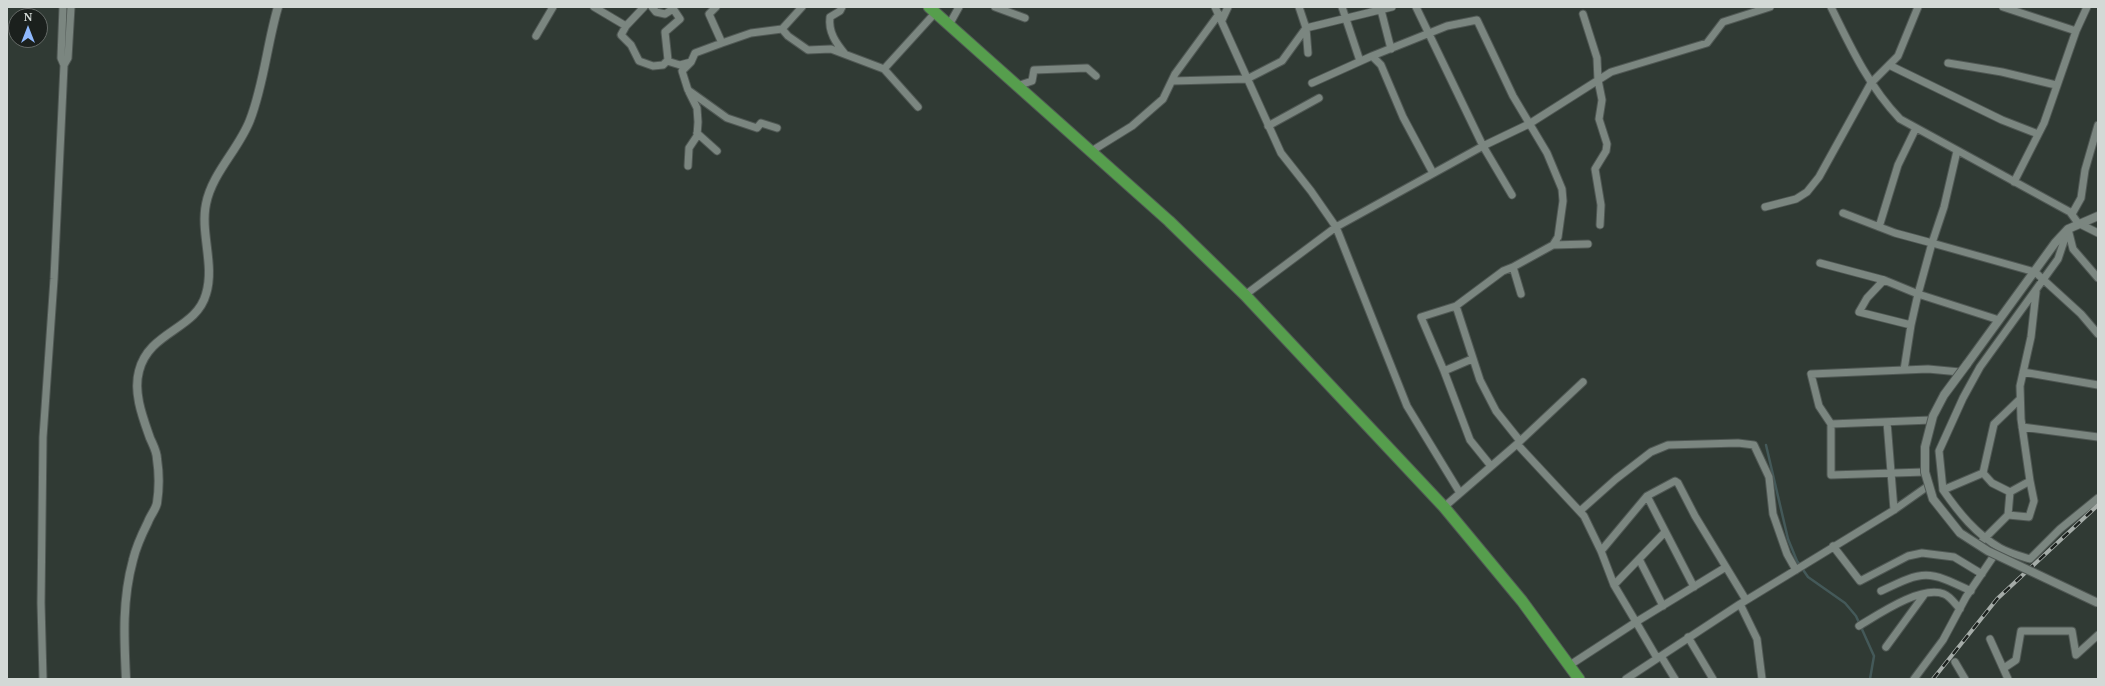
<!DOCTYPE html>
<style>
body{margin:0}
#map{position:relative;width:2105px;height:686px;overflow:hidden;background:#303a34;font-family:"Noto Serif",serif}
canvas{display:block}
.frame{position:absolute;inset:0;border:8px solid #d3d9d6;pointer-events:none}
.north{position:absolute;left:8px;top:8px;width:40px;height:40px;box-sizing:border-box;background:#1b201d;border:1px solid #656a67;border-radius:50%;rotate:0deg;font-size:11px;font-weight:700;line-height:16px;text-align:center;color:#d3d9d6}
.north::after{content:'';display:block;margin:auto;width:14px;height:18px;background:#8fb8fd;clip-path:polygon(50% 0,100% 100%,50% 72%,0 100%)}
</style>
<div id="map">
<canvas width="2105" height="686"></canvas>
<div class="frame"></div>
<div class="north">N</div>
</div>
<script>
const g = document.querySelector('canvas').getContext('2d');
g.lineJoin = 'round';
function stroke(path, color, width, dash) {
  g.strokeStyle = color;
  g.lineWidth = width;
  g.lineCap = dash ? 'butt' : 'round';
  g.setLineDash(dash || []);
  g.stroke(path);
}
const stream = new Path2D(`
 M1766,445l22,94 9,22 11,16 37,26 11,13 18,40 -4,23`);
const minor = new Path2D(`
 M63,7l-2,51 3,7
 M594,7l32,19
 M644,7l-18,19 -5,9 10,10 8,16 14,5 10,-1 5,-5 -3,-28 15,-13 -8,-12
 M652,7l4,5 9,2 8,-5
 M716,7l-7,7 13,29 29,-10 31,-4 6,7 20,14 23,-1 53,20
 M842,7l-2,4 -10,6c-2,15 6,26 15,37
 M995,7l30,11
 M1215,7l66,146 30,38 25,36 -91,68
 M1299,7l7,21 86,-21
 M1342,7l18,54
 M1416,7l67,139 29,49
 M1831,7c19,39 38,80 69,112l170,93 8,11 20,10
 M2003,7l73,24 -32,92 -30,59
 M1381,10l10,39
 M1583,14l14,44 1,22 4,20 -3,19 8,25 -1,7 -11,18 6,36 -1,20
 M1222,20l6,-13
 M949,25l10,-18
 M782,29l20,-22
 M2076,31l11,-24
 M536,36l17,-29
 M667,61l13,4 11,-3 4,-9 27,-10
 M691,62l-9,9 6,19 39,28 30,10 4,-5 16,5
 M1948,63l54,9 54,13
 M1889,65l113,55 36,14
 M1172,81l75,-2 35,-18 24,-33 2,25
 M1312,83l60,-27
 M1017,86l15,-5 2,-11 53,-2 9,8
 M918,107l-34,-38 51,-56
 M1268,126l51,-28
 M697,133l20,18
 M1090,152l42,-26 31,-27 12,-25 44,-60
 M688,166l1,-18 8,-12 1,-14 -1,-14 -8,-16
 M1433,173l-30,-56 -22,-52 -9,-9 75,-30 30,-6 36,76 34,57 15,36 1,12 -5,36 -5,8 -40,22
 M1765,207l31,-8 11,-7 12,-15 52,-94 27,-27 20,-49
 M1843,213l52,20 37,10 12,-36 13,-56
 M2072,214l9,-16 4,-28 13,-45
 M1879,227l19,-62 18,-37
 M1553,245l35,-1
 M1820,263l64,17 34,14 -7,31 -52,-13 8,-14 17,-18
 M1999,320l-81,-26 14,-51 103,29 46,42 17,20
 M1472,359l-28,12 26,69 21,26
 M1904,370l7,-45
 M1444,371l-23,-54 35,-11
 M2023,372l75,13
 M1887,422l7,88
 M1831,424l-12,-18 -8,-32 117,-5 32,3
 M2022,427l76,10
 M1520,441l-24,-30 -16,-31 -24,-74 47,-35 10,-4 8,27
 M1517,444l67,72 17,35 13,34 22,37 90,-55 -31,-51 -17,-33 -3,-2 -28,15 -46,55
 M1925,472l-94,3v-51l100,-4
 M1983,473l-40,17 -4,-39 24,-53 17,-31 78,-108 10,-30 5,20 25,29
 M1943,490c16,23 33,44 57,58 9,5 20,8 30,11l30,-30 38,-31
 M2010,492l20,-11 -9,-62 -1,-33 11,-49 5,-45
 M2010,492l-18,-9 -9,-10 11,-49 26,-25
 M1460,493l-53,-87 -71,-179 147,-81 46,-22 82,-52 96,-29 16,-21 47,-15
 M1647,496l47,91
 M1444,507l73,-63 66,-62
 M1580,511l36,-32 35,-27 17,-7 70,-2 16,2 15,32 4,37 14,40 9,16
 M2008,515l21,2 5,-16 -4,-20
 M1982,541l26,-26 2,-23
 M1833,546l27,35 48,-25 14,-3 32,4 28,17
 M1639,559l24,47
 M1726,567l20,33
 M1614,585l51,-53
 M1881,591c44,-21 46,-21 90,0
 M1859,626c20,-12 62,-41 85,-32 6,2 12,11 16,15
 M1688,637l25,42
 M1990,639l18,40
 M1886,647l38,-52
 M1661,656l14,23
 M1955,662l10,17
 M1570,665l66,-43 21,36
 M2004,668l12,-8 5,-29h51l4,24 22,-20
 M43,679l-2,-76 2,-166 11,-158 10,-214 4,-7 3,-51
 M1626,679l114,-75
 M1762,679l-5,-40 -17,-35 154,-94 34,-24
 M1914,679l29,-39 23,-43 29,-43`);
const tertiary = new Path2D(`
 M1967,364l88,-121 13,-14 30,-13
 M126,679c-2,-41 -4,-79 7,-119 3,-13 9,-26 15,-38 2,-6 8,-13 9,-19 2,-13 2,-31 0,-44 0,-7 -4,-14 -7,-21 -7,-20 -17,-45 -11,-67 10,-40 57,-41 67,-77 9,-29 -6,-61 0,-90 6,-31 33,-55 44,-84 14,-36 17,-76 28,-113`);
const trunk = new Path2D(`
 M929,7l240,214 76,74 199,212 78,94 57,78`);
const rail = new Path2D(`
 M1933,679l64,-80 101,-94`);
const tertiaryBridge = new Path2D(`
 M1967,364l-23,31 -11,21 -8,31v25l8,27 27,34 28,18 110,52`);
stroke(stream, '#445959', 2.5);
stroke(minor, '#505854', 9);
stroke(tertiary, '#505854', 10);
stroke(trunk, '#505854', 13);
stroke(minor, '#7b8680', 7);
stroke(tertiary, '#7b8680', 8);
stroke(trunk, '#569e4d', 11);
stroke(rail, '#a5aca8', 4);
stroke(rail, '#1b201d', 2.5, [8]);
stroke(tertiaryBridge, '#505854', 10, []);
stroke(tertiaryBridge, '#7b8680', 8);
</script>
